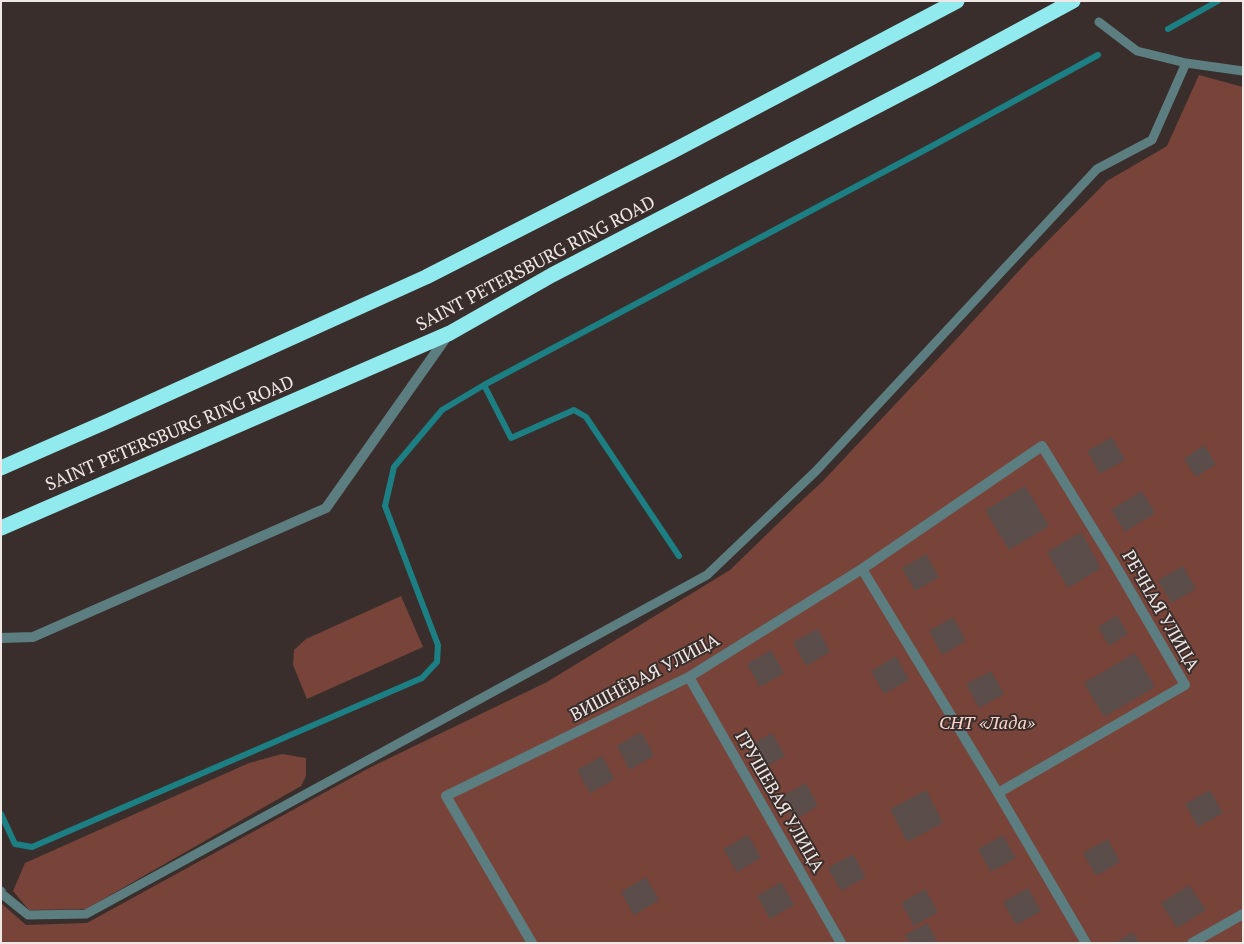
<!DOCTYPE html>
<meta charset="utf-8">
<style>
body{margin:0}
#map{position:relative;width:1244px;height:944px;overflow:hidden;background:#392e2b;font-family:"PT Serif",serif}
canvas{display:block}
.frame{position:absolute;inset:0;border:2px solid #f0e8e6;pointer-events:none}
</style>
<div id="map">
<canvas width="1244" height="944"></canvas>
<div class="frame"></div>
</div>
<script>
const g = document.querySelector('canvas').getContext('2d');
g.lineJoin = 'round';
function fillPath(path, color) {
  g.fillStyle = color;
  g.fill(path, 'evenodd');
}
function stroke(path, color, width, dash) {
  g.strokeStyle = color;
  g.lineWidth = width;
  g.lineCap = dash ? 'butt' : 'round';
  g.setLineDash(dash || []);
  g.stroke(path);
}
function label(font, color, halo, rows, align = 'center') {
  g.font = font + ' "PT Serif",serif';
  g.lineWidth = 4;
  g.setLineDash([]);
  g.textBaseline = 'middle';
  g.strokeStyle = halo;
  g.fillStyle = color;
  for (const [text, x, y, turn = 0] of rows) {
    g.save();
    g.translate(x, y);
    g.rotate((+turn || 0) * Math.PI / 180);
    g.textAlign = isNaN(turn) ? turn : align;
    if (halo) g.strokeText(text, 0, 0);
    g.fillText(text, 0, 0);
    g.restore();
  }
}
const green = new Path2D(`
 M1199,75l44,12v856h-1242v-40l25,22 61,-2 284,-156 176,-85 183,-112 66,-64 27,-25 127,-135 78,-85 79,-80 60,-35z
 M401,596l22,51 -116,52 -14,-34 1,-15 12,-11z
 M282,754l24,4v18l-5,10 -215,123 -57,1 -16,-19 12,-28 224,-100z`);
const stream = new Path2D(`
 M1168,29l50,-28
 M484,385l27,53 63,-28 12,7 93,139
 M1,814l14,30 17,3 390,-169 15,-16 1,-17 -53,-139 9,-39 48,-57 42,-25 450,-240 164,-90`);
const building = new Path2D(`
 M1112,437l13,23 -25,14 -13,-23z
 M1204,445l12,19 -20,13 -12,-18z
 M1025,486l24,40 -40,24 -24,-40z
 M1142,491l13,22 -30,19 -14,-22z
 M1081,532l20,36 -33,20 -21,-36z
 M926,554l13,23 -24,14 -13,-23z
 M1183,566l13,23 -25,14 -13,-23z
 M1117,615l11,19 -19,12 -11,-19z
 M953,617l13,24 -24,14 -13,-24z
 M818,629l12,23 -24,14 -13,-24z
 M771,650l13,23 -24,14 -13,-23z
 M1135,653l20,34 -51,30 -20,-34z
 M896,656l13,24 -25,14 -13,-23z
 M991,671l13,23 -25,14 -13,-24z
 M641,732l13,23 -24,15 -13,-24z
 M772,733l13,23 -25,14 -13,-23z
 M602,756l13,23 -25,14 -13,-23z
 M806,783l12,23 -24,14 -13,-23z
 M926,790l17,33 -36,19 -17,-33z
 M1210,790l13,23 -25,14 -13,-23z
 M748,835l13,23 -24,14 -14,-23z
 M1003,835l13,23 -25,14 -13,-23z
 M1108,839l12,23 -24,14 -13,-23z
 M853,854l13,23 -25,14 -13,-23z
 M646,877l13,23 -25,15 -13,-23z
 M781,882l13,23 -24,14 -13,-23z
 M1189,885l17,25 -29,18 -16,-25z
 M1028,888l13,23 -25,14 -13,-23z
 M925,889l13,23 -24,14 -13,-23z
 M927,923l10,17 -6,3h-22l-4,-8z
 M1133,932l6,11h-25z`);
const service = new Path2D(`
 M1099,22l38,29 49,12 57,8
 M1,891l1,3 26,21 58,-1 621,-339 109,-104 281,-302 55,-29 34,-77`);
const minor = new Path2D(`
 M862,569l136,224 88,150
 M1,638l32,-1 293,-129 122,-173
 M689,677l152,266
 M532,943l-86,-147 243,-119 173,-108 180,-123 72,117 71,122 -187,108
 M1192,943l51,-29`);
const motorway = new Path2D(`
 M1,468l107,-47 318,-144 245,-125 286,-151
 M1,528l449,-195 102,-58 377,-196 144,-78`);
const streetNames = [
 ["SAINT PETERSBURG RING ROAD",536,264,-28],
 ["SAINT PETERSBURG RING ROAD",170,434,-23],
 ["РЕЧНАЯ УЛИЦА",1160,611,60],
 ["ВИШНЁВАЯ УЛИЦА",645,678,-28],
 ["ГРУШЕВАЯ УЛИЦА",779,802,60]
];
const parkNames = [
 ["СНТ «Лада»",987,724]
];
fillPath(green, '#784439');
stroke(stream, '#1b7f84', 6);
fillPath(building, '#5a4d4a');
stroke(service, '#5c7e80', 9);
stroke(minor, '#5c7e80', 10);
stroke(motorway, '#90eaee', 15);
label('18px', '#f0e8e6', '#392e2b', streetNames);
label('italic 18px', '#fbd3ca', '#392e2b', parkNames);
</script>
